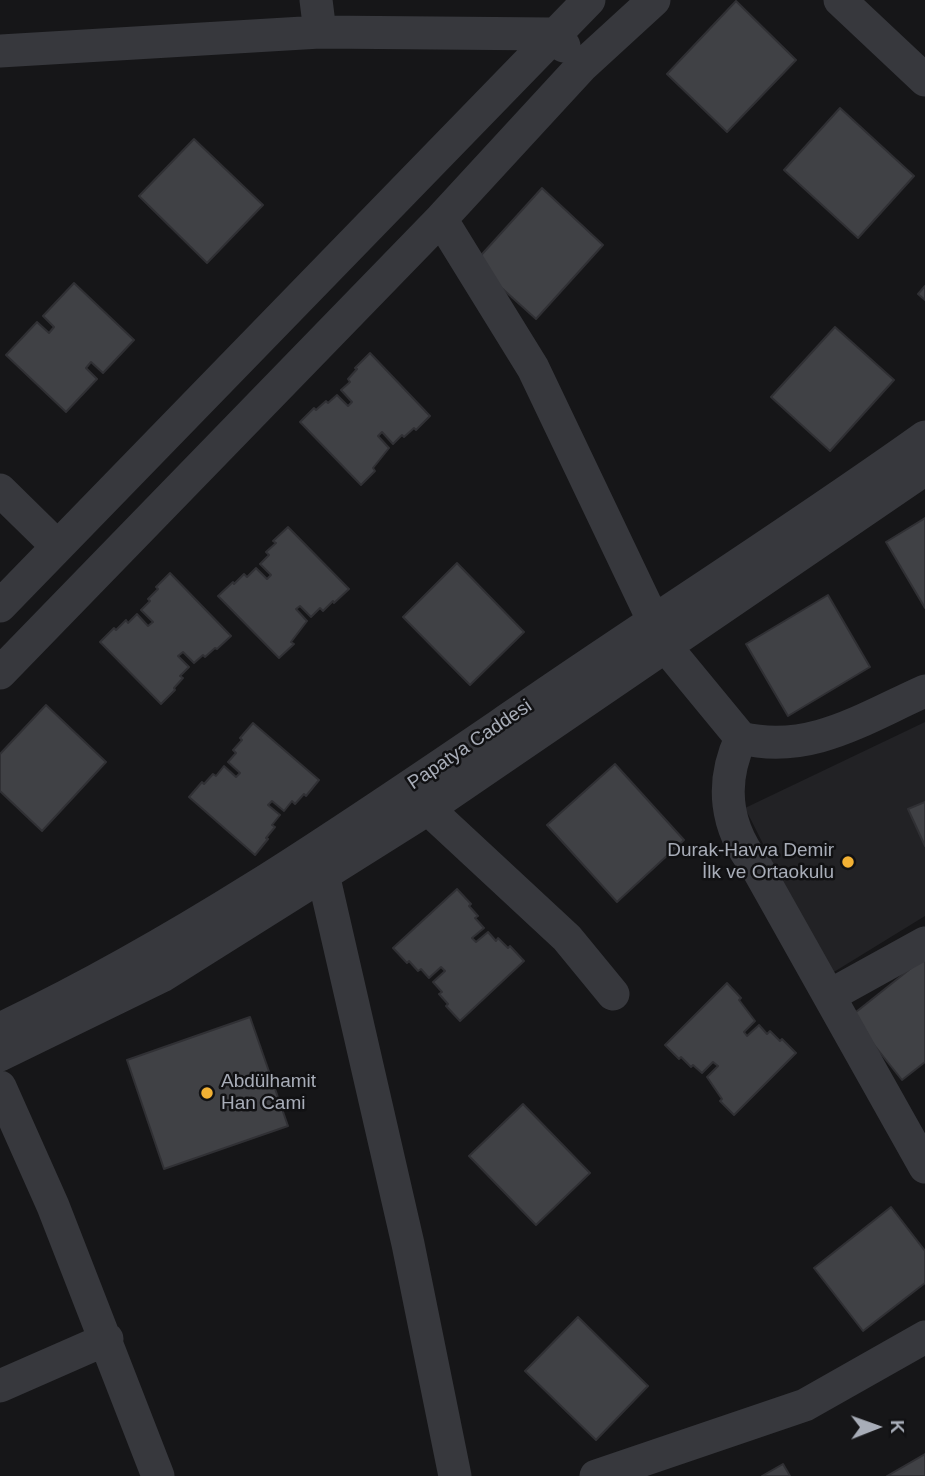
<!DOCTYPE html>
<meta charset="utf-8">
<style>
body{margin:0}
#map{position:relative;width:925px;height:1476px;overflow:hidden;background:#161618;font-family:Helvetica,sans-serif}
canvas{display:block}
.north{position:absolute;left:841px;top:1392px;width:70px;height:70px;-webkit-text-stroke:5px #111113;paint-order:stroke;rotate:89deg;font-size:19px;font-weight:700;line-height:28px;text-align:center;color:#a8adb8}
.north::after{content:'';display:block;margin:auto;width:24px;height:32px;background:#a8adb8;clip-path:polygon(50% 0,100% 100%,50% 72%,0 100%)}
</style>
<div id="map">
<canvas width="925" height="1476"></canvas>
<div class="north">K</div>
</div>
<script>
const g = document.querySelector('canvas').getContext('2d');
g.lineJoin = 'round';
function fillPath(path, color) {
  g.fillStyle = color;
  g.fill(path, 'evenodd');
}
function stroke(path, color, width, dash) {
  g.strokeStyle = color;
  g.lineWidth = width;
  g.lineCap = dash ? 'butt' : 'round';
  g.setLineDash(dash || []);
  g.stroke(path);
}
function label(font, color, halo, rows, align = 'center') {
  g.font = font + ' Helvetica,sans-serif';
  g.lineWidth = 5;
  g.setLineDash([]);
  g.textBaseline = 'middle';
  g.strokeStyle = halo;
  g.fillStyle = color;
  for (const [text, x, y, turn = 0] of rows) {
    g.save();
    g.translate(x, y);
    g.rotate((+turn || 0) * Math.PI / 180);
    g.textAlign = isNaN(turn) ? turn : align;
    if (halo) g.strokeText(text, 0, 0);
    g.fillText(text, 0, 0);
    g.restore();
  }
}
const built = new Path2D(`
 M925,722v194l-96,59 -84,-167z`);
const building = new Path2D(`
 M736,1l60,59 -69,72 -60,-58z
 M840,108l74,68 -56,62 -74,-68z
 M194,139l69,66 -56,58 -68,-67z
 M542,188l61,57 -67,74 -62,-56z
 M74,283l60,57 -31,33 -12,-11 -5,6 11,11 -31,33 -60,-57 31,-33 12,11 5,-6 -11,-11z
 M925,286v14l-7,-6z
 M835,327l59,53 -64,71 -59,-54z
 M370,353l60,63 -14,14 -2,-2 -10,9 -2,-2 -9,9 -11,-12 -4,4 11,12 -16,20 2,3 -14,14 -61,-63 14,-14 2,2 10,-9 2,2 9,-8 11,11 4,-4 -11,-12 9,-8 -2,-3 9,-10 -2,-1z
 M925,518v90l-39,-66z
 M288,527l61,62 -15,14 -1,-2 -10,10 -3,-3 -9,9 -11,-11 -4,3 11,12 -16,21 3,2 -15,14 -61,-62 15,-14 1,2 10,-10 3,3 9,-9 11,11 4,-4 -11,-11 9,-9 -3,-3 10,-9 -3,-2z
 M457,563l67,69 -54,53 -67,-68z
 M170,573l61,63 -14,13 -2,-1 -10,9 -2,-2 -9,8 -11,-11 -5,4 11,11 -9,9 3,2 -9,10 1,2 -14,14 -61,-62 14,-14 2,2 10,-10 2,3 9,-9 11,12 5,-4 -12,-12 9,-9 -2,-2 10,-10 -2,-2z
 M828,595l42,72 -82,49 -42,-72z
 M46,705l60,57 -64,69 -42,-40v-37z
 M253,723l66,57 -13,16 -2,-2 -9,10 -3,-3 -8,10 -12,-10 -4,4 12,10 -8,10 3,2 -9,11 2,1 -13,16 -66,-58 13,-15 2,2 9,-10 3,2 8,-10 12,11 4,-4 -12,-11 8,-9 -3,-3 9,-10 -2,-2z
 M615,764l69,76 -67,62 -70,-77z
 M925,802v44l-17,-37z
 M457,889l14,15 -2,2 9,10 -3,2 9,10 -12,10 4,4 12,-10 8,9 2,-3 10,10 2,-2 14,15 -64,60 -14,-15 2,-2 -9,-10 3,-2 -9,-10 12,-11 -4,-4 -12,11 -8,-9 -3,2 -9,-10 -2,2 -14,-15z
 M925,957v105l-23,18 -51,-64z
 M727,983l14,15 -2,2 16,21 -11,11 3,4 12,-11 8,9 3,-3 10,10 2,-2 14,14 -62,62 -14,-14 2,-2 -15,-22 11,-11 -5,-4 -11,11 -9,-8 -2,2 -10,-10 -2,2 -14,-14z
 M250,1017l38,109 -124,43 -37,-109z
 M523,1104l67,69 -54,52 -67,-69z
 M891,1207l34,44v32l-62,48 -49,-63z
 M578,1317l70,69 -52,54 -71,-69z
 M925,1454v22h-38z
 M783,1464l7,12h-28z`);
const minor = new Path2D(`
 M316,0l4,32
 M840,0l85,80
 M0,51l320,-19 232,2 12,12
 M441,219l92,149 133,279 75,91c69,17 123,-20 184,-47
 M0,490l57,56
 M0,606l589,-606
 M0,673l441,-454 141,-153 72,-66
 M741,738c-21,45 -16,89 15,128l169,301
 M412,794l155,144 46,56
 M323,874l85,370 47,232
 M829,996l96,-53
 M0,1029c192,-91 366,-213 541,-332 127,-87 258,-170 384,-260
 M0,1055l162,-79 264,-166 499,-341
 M0,1087l53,119 105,270
 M0,1386l107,-47
 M596,1476l209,-71 120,-68`);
const markers = [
 [848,862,7,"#f2b134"],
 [207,1093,7,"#f2b134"]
];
const streetNames = [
 ["Papatya Caddesi",470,745,-34]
];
const poiNames = [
 ["Durak-Havva Demir",834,851],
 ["İlk ve Ortaokulu",834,873],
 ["Abdülhamit",221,1082,"left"],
 ["Han Cami",221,1104,"left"]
];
fillPath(built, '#222225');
fillPath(building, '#404145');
stroke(building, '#303034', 2);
stroke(minor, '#37383d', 33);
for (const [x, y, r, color] of markers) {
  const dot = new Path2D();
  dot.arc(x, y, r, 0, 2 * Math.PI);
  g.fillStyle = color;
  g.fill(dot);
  stroke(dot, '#111113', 2.5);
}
label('19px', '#a8adb8', '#111113', streetNames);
label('19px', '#a8adb8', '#111113', poiNames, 'right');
</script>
